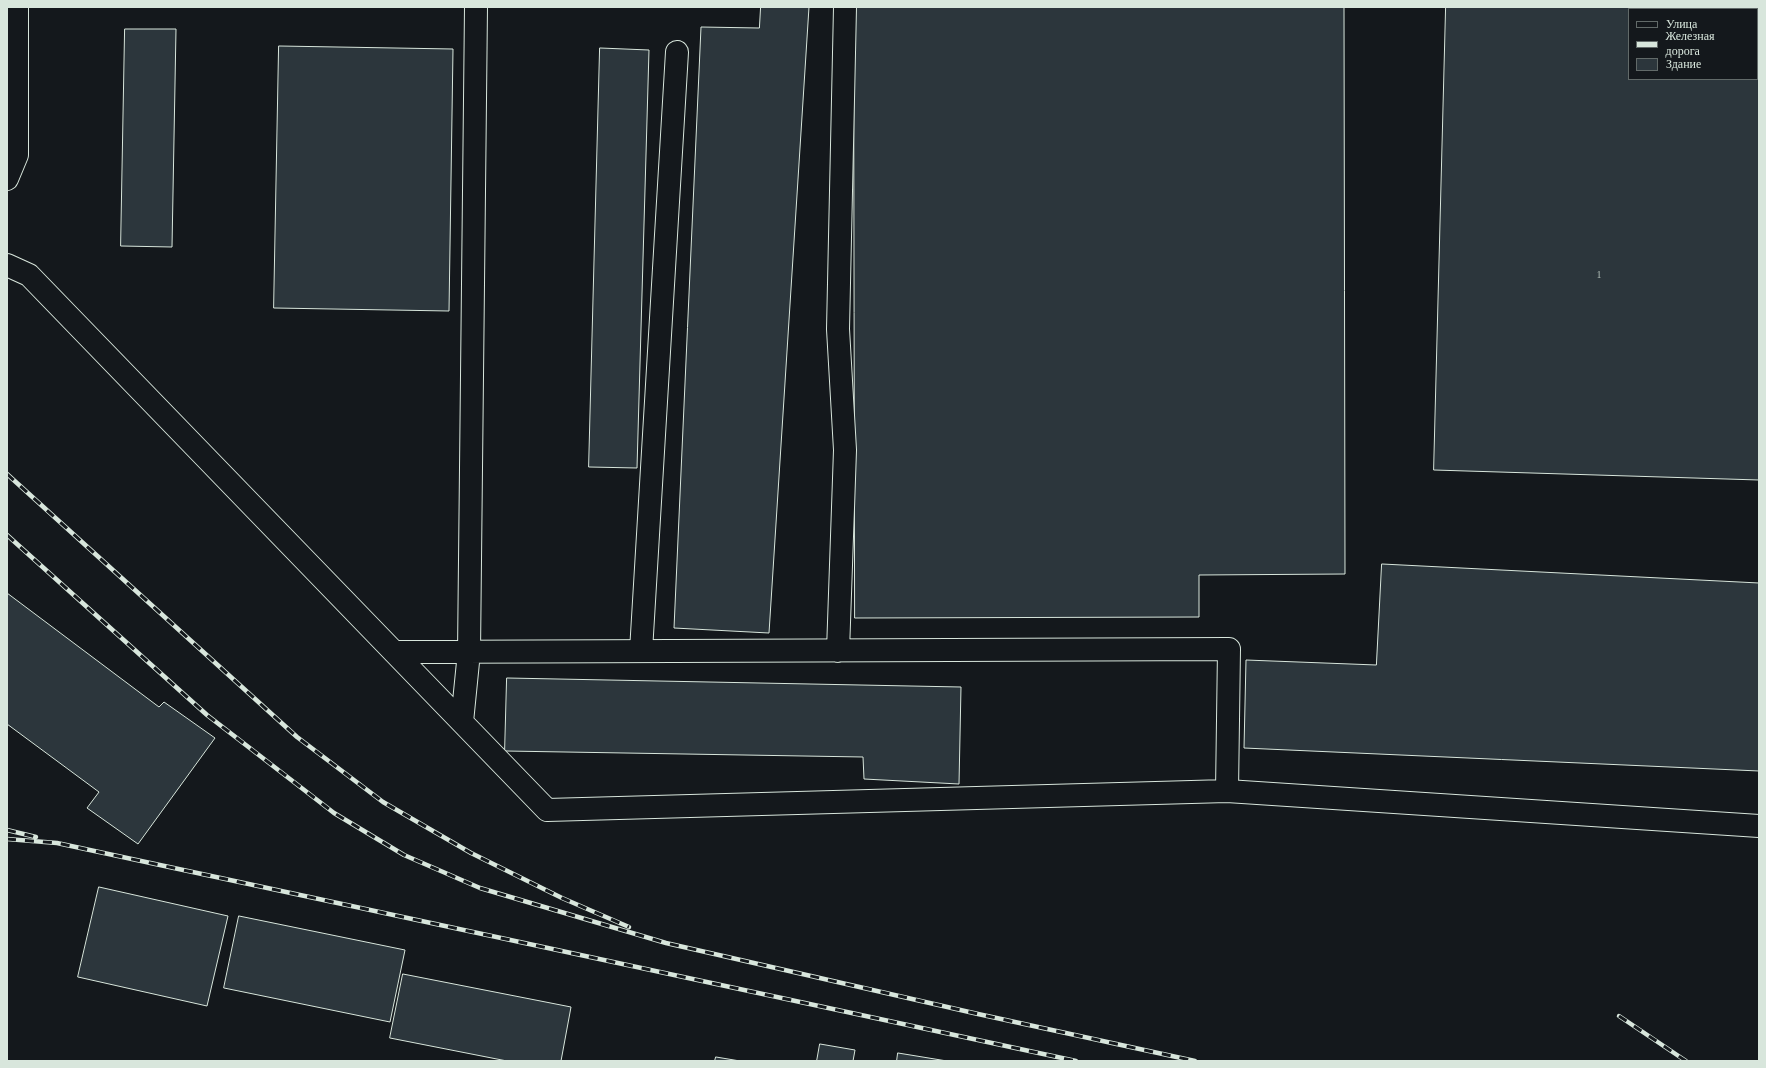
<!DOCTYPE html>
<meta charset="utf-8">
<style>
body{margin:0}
#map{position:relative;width:1766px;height:1068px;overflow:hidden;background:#14181c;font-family:"Times New Roman",serif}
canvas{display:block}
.frame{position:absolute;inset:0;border:8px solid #d8e6dc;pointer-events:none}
.legend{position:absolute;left:1628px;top:8px;width:130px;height:72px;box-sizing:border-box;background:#14181c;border:1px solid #626a69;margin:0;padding:5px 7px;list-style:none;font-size:12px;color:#d8e6dc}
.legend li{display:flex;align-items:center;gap:8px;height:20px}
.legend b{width:20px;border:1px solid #626a69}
</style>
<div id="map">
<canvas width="1766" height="1068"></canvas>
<div class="frame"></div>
<ul class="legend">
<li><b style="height:5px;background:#14181c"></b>Улица</li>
<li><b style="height:5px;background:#d8e6dc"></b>Железная дорога</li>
<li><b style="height:11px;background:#2c363c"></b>Здание</li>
</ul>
</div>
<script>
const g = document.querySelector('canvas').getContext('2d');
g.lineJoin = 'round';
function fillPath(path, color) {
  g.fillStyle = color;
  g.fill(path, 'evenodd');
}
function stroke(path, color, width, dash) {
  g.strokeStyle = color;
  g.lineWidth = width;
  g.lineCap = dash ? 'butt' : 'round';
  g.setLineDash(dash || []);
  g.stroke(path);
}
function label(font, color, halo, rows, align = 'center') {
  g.font = font + ' "Times New Roman",serif';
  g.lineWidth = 3;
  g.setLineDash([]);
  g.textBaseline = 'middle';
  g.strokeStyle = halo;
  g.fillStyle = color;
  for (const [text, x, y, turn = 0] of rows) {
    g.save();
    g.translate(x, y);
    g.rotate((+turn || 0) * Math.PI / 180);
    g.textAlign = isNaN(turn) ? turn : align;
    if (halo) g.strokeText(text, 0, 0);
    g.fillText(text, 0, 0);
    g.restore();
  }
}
const building = new Path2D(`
 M761,7h48l-40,626 -95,-5 27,-601 58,1z
 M854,7h490l1,567 -146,1v42l-344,1z
 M1446,7h313v473l-325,-10zM1629,9h128v70h-128z
 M125,29h51l-4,218 -51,-1z
 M279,46l174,3 -4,262 -175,-3z
 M600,48l49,2 -12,418 -48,-1z
 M1382,564l377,19v188l-515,-23 2,-88 130,5z
 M7,593l152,114 5,-5 51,36 -77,106 -51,-36 12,-16 -92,-68z
 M507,678l454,9 -2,97 -95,-5 -1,-22 -358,-6z
 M99,887l129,29 -21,90 -129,-29z
 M239,916l166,34 -15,72 -166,-34z
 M403,974l168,33 -10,54h-54l-117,-23z
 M820,1044l35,6 -2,11h-36z
 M898,1053l49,8h-50z
 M716,1057l24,4h-25z`);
const minor = new Path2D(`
 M7,179l10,-24v-148
 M7,265l22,10 518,535 680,-19 532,35
 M641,651l36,-599
 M838,651l7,-201 -7,-121 7,-322
 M394,652l835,-3 -2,142
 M462,722l7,-70 7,-645`);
const rail = new Path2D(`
 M7,474l290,263 86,65 88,51 91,45 67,29
 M7,535l200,180 127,98 70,42 76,33 186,55 312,71 217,47
 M7,830l29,7
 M7,839l50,4 1019,218
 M1619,1016l67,45`);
const numberNames = [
 ["1",1599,275]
];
fillPath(building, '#2c363c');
stroke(building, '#d8e6dc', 1);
stroke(minor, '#d8e6dc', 24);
stroke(minor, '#14181c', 22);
stroke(rail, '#d8e6dc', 4.5);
stroke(rail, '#14181c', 3, [9]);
label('10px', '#adbab4', null, numberNames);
</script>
